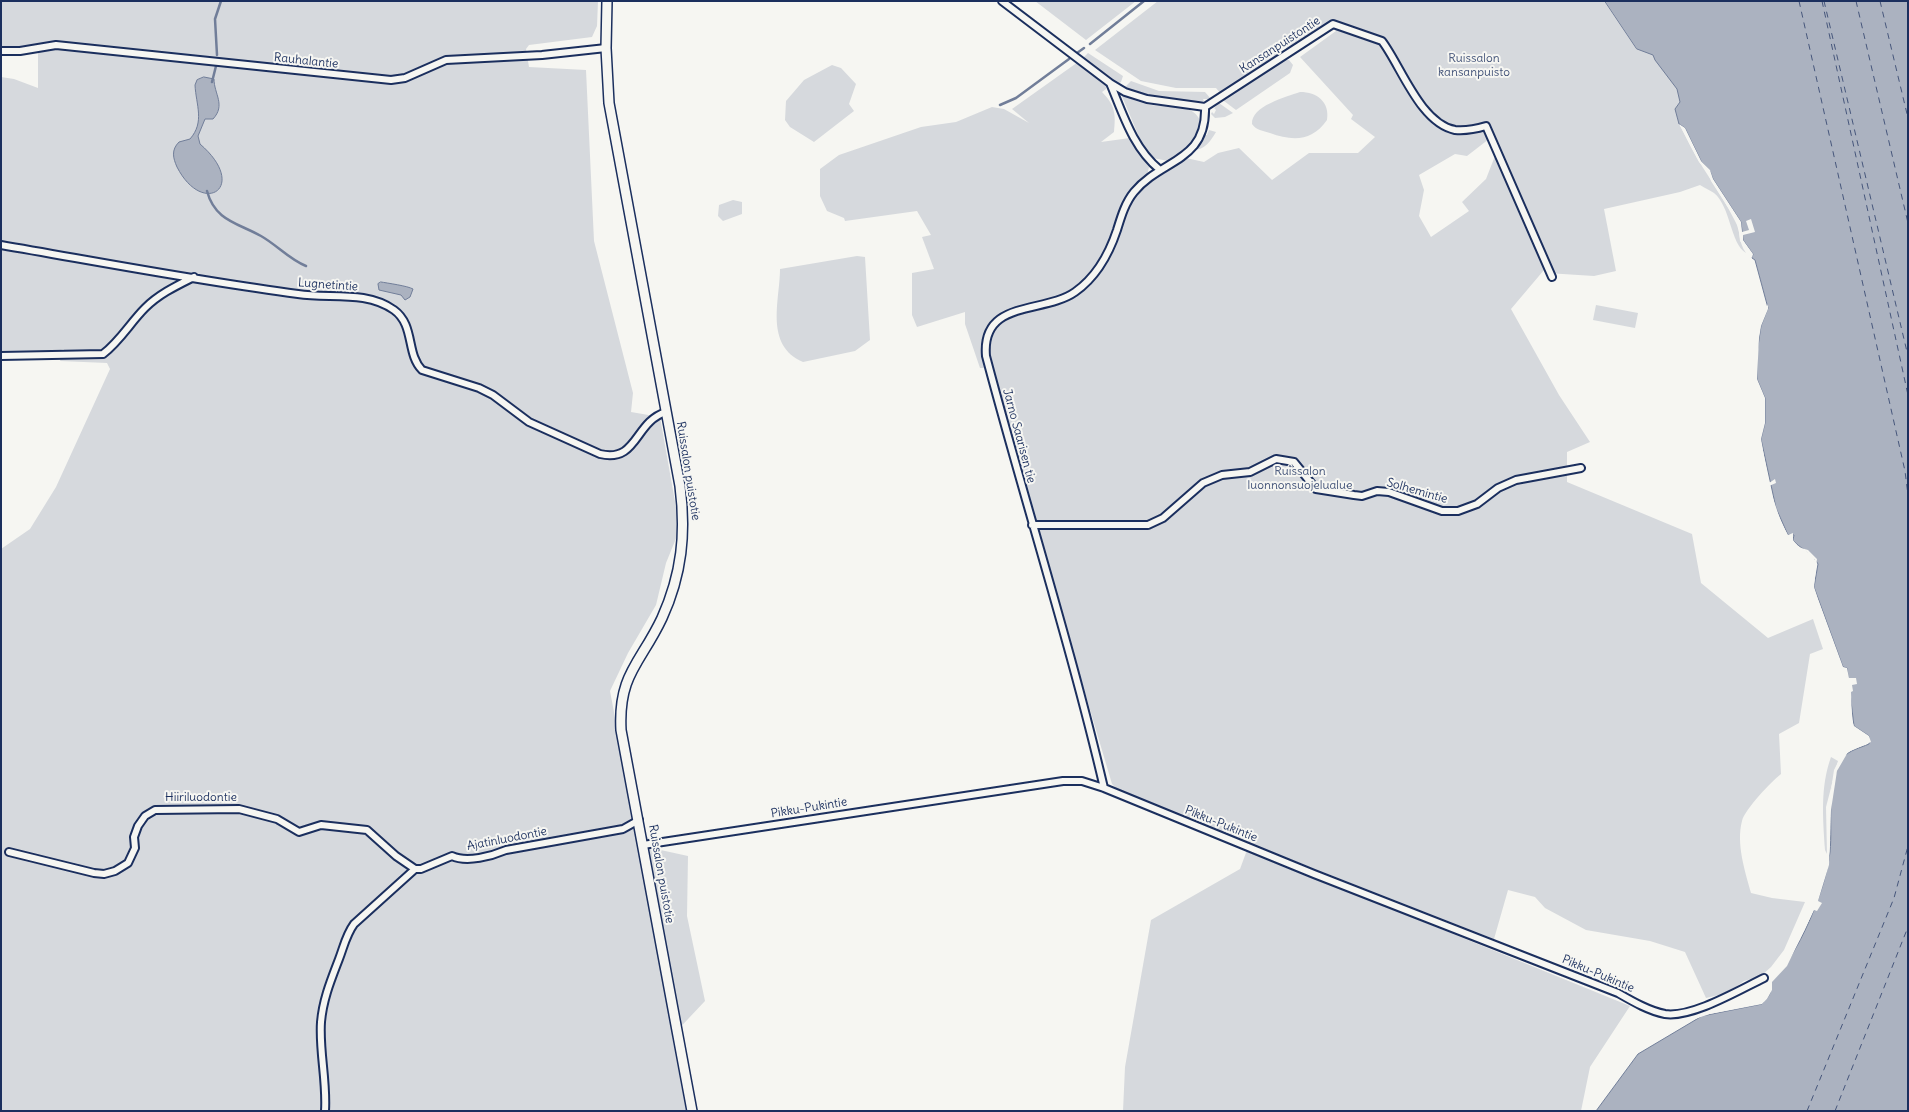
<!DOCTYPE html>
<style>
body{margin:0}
#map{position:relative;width:1909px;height:1112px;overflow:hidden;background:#f6f6f2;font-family:Delius,sans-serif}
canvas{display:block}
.frame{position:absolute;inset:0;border:2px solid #1b2f5e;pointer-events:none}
</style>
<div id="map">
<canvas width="1909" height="1112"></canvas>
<div class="frame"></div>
</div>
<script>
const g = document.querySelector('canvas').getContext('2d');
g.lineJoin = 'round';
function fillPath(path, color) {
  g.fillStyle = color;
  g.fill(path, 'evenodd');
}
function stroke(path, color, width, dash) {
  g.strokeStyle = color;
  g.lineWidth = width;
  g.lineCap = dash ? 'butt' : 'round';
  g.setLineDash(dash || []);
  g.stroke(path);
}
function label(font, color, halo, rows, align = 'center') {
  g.font = font + ' Delius,sans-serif';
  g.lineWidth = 4;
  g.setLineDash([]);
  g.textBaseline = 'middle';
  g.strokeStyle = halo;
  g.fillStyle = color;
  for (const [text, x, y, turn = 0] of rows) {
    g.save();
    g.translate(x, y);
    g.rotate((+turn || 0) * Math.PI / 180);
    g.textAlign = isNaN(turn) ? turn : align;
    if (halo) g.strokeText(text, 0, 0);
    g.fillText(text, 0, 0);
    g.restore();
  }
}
const green = new Path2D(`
 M1,1h597l-1,25 -5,11 -63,8 -3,4 3,18 57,3 8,171 39,152 -2,19 29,5 17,96v23l-11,27 -10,42 -28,48 -18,38 24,127 22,31 32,7 -1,60 18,85 -33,35 14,75h-685v-562l29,-20 26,-42 54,-118 -3,-6 -47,-2 4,-12 -7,2h-56v-274l13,2 24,9v-44l-37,4z
 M1035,1h101l-50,39z
 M1158,1h447l32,48 14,3 11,8 20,37c-2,5 -6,13 -5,18 1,9 5,13 8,20 14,31 35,55 50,86 6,10 3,21 11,32 -16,-10 -15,-46 -32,-60 -4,-3 -10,-5 -14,-8l-20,7 -76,17 12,62 -22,5 -47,-3 -3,-3 -33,39 48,86 31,47 -23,10v30l125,52 9,49 67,55 45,-19 10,30 -13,5 -11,69 -20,11 2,40c-10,8 -36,35 -39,47 -6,23 3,50 9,72l21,5 33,4 -21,48 -13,17 -10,9 -17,5 -17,12 -21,5 -21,-46 -35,-11 -64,-11 -41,-22 -10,-11 -27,-7 -14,49 -373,-146 -9,-9 -123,-416h-9l-15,-44v-12l-48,15 -5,-12v-42l22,-4 -12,-32 9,-2 -14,-24 -72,10 -1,-3 -17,-7 -7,-15v-27l19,-14 82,-28 35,-5 36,-15 12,2 25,14 -17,-14 66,-47 28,23v4l-4,3c13,13 14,22 12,40l-13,10 29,-4 19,29 -2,9 2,6 37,-24 18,4 14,-9 21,-5 33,32 37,-27h49l17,-16 -24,-18 2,-4 -53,-58 36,-26 -6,-8 -42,27 -5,-6 -6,5v8l-56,37 -5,-6h-40l-35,-7 -46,-31zM1489,139l6,17 -9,23 -24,23 7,9 -38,26 -12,-21 5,-26 -5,-15 36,-21 12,2z
 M1088,53l35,23 -2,6 -3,2 -35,-26z
 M1283,60h6l4,5 -3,8 -54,37 -12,-9v-2z
 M832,65l9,3 15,16 -7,20 5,7 -40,31 -24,-15 -5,-7 1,-19 18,-21z
 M1131,81l28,10 46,1 6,7h-8l1,2c-22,3 -60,-3 -80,-13z
 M1300,92c17,0 30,10 27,28 -15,22 -35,21 -57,13 -7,-2 -14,-3 -18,-9 -1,-18 34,-27 48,-32z
 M1121,94c10,5 19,9 30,11 17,3 40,-3 49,15 2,20 -16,33 -32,41l-15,-3 -11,-14z
 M1219,103l14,10 -8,4 -10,1 -4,-4 1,-2 2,2 2,-4 -2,-2z
 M1209,130l7,2c-5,9 -12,18 -22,18l9,-14 4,-1z
 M733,200l9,2v12l-19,7 -5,-5 1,-11z
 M857,256l8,1 5,83 -15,11 -52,11c-39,-17 -23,-62 -23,-93z
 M1596,305l42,8 -3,15 -42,-8z
 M1831,757l7,4 -12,46 1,47 -2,-4c-2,-32 -5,-62 6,-93z
 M1247,850l383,156 -40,61 -9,44h-458l2,-44 26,-147 89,-51z`);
const water = new Path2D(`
 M1605,1h303v1110h-312l42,-57 64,-38 60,-12c7,-7 10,-12 9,-22 27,-26 55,-92 59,-130 3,-29 -5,-67 13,-94 6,-8 17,-10 26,-14v-8l-15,-10 -7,-58 -4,-1 -29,-80 4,-23c-9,-16 -15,-12 -25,-24l1,-5h-6l-12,-27 -15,-69 4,-16v-25l-8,-19v-26l4,-27 7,-18 -13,-48 -3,-2 1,-4 -10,-14 -2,-18 -28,-43 -3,-8 -9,-10 -16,-33 -6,-4 -4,-15 5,-7 -3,-13 -22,-29 -2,-5 -16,-6z
 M204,77l10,2c0,15 12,26 -1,40h-8l-7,17 2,8c50,43 3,74 -23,23 -4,-9 -6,-17 2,-25l11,-3c15,-17 6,-34 5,-54l2,-5z
 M381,282c6,1 27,4 32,7l-3,8 -5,3 -4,-5 -22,-5 -1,-6z`);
const pier = new Path2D(`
 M1679,124l6,4 16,33 9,9 3,9 28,43 1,10 7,-2 -3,-9 5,-2 4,13 -12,3v5l10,14 -1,4 -12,-17 -2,-18 -27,-42 -3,-9 -9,-10z
 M1768,304v5l-7,17 -2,12 -2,41 8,19v25l-4,16 8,44 6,-4 1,4 -7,3 12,36 7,13 5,-2v7l5,7 10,3 9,9 -3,28 4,12 25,68 4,1 2,10h7l1,6 -5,1 1,6 -2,1 1,28 2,6 15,10 2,6 -23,10 -11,19 -6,39 -2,55 -11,36 4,2 -5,8 -3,-1 -27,56 -15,16v8l-5,9 -5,5 -52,10 -15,5 -1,-2 7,-3 60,-12 4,-5 4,-7v-9l21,-25 30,-68 8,-38v-41l6,-39 7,-14 6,-5 21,-10 -16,-14 -7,-57 -5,-2 -28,-81 3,-27 -8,-8 -6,-1 -11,-11 2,-4h-6l-7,-13 -12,-36 -9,-48 6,-40 -10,-22 2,-40 3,-12z`);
const stream = new Path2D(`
 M1090,44l54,-43
 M1077,53l7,-5
 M217,55l-2,-36 6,-18
 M212,82l4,-16
 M1000,105l16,-7 53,-39
 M207,191c8,30 31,32 54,45 16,9 29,24 45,30`);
const ferry = new Path2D(`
 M1799,1l106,470 3,24
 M1822,1l86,394
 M1824,1l84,355
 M1856,1l52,222
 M1880,1l28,117
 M1807,1111l87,-213 14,-52
 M1835,1111l73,-184`);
const street = new Path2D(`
 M1002,1l108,82 15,9 22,7 58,8 128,-83 49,17c19,25 38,82 73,89 11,1 21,-1 31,-4l66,151
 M1,51h19l36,-6 335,35 14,-2 41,-18 96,-5 64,-7
 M1110,83c13,31 23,65 50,87
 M1,245c99,17 198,36 297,49 31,5 68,-4 96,16 21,15 12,44 28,60l57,18 14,7 36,27 71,32c38,9 34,-32 66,-42
 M1,356l102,-2c17,-13 27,-31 42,-46 14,-14 31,-22 49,-31
 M1032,525h116l15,-7 40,-35 19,-8 28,-3 26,-13 18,3 22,27 38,6 8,1 15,-5 12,1 53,19h16l19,-7 21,-16 18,-8 65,-12
 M1104,788c-34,-145 -80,-288 -118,-432 -5,-57 58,-42 89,-64 20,-14 34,-38 42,-62 4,-13 8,-27 17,-38 27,-33 73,-30 71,-85
 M643,845l420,-64h19l22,7 210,86 304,119c14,8 31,18 47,21 27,4 74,-24 99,-36
 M9,852l85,21 10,1 11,-3 13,-8 7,-15 -1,-11 4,-11 7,-10 10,-6 84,-1 38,10 22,13 22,-7 46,5 29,26 19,13
 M325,1111c2,-30 -6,-60 -4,-89 2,-23 10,-42 18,-63 5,-13 7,-24 15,-35l61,-55h6l31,-13c15,7 40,0 54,-6l117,-21 16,-9`);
const secondary = new Path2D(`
 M607,1l-1,47 3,55 71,383c6,47 2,88 -18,132 -21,45 -44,56 -41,112l71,381`);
const streetNames = [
 ["Kansanpuistontie",1280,45,-33],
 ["Rauhalantie",306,61,6],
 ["Lugnetintie",328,285,4],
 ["Jarno Saarisen tie",1019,436,75],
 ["Ruissalon puistotie",688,471,81],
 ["Solhemintie",1417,491,16],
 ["Hiiriluodontie",201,798],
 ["Pikku-Pukintie",809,808,-9],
 ["Pikku-Pukintie",1221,824,22],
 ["Ajatinluodontie",507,839,-11],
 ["Ruissalon puistotie",661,874,80],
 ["Pikku-Pukintie",1598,974,23]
];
const parkNames = [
 ["Ruissalon",1474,59],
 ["kansanpuisto",1474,73],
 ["Ruissalon",1300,472],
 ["luonnonsuojelualue",1300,486]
];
fillPath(green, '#d6d9dd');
fillPath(water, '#abb2c0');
stroke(water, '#717e99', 1);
fillPath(pier, '#f6f6f2');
stroke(stream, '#717e99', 2.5);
stroke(ferry, '#46567b', 1, [6, 5]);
stroke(street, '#1b2f5e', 10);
stroke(secondary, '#1b2f5e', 12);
stroke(street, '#f6f6f2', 6);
stroke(secondary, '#f6f6f2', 9);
label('12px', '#1b2f5e', '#f6f6f2', streetNames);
label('12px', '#405177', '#f6f6f2', parkNames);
</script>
